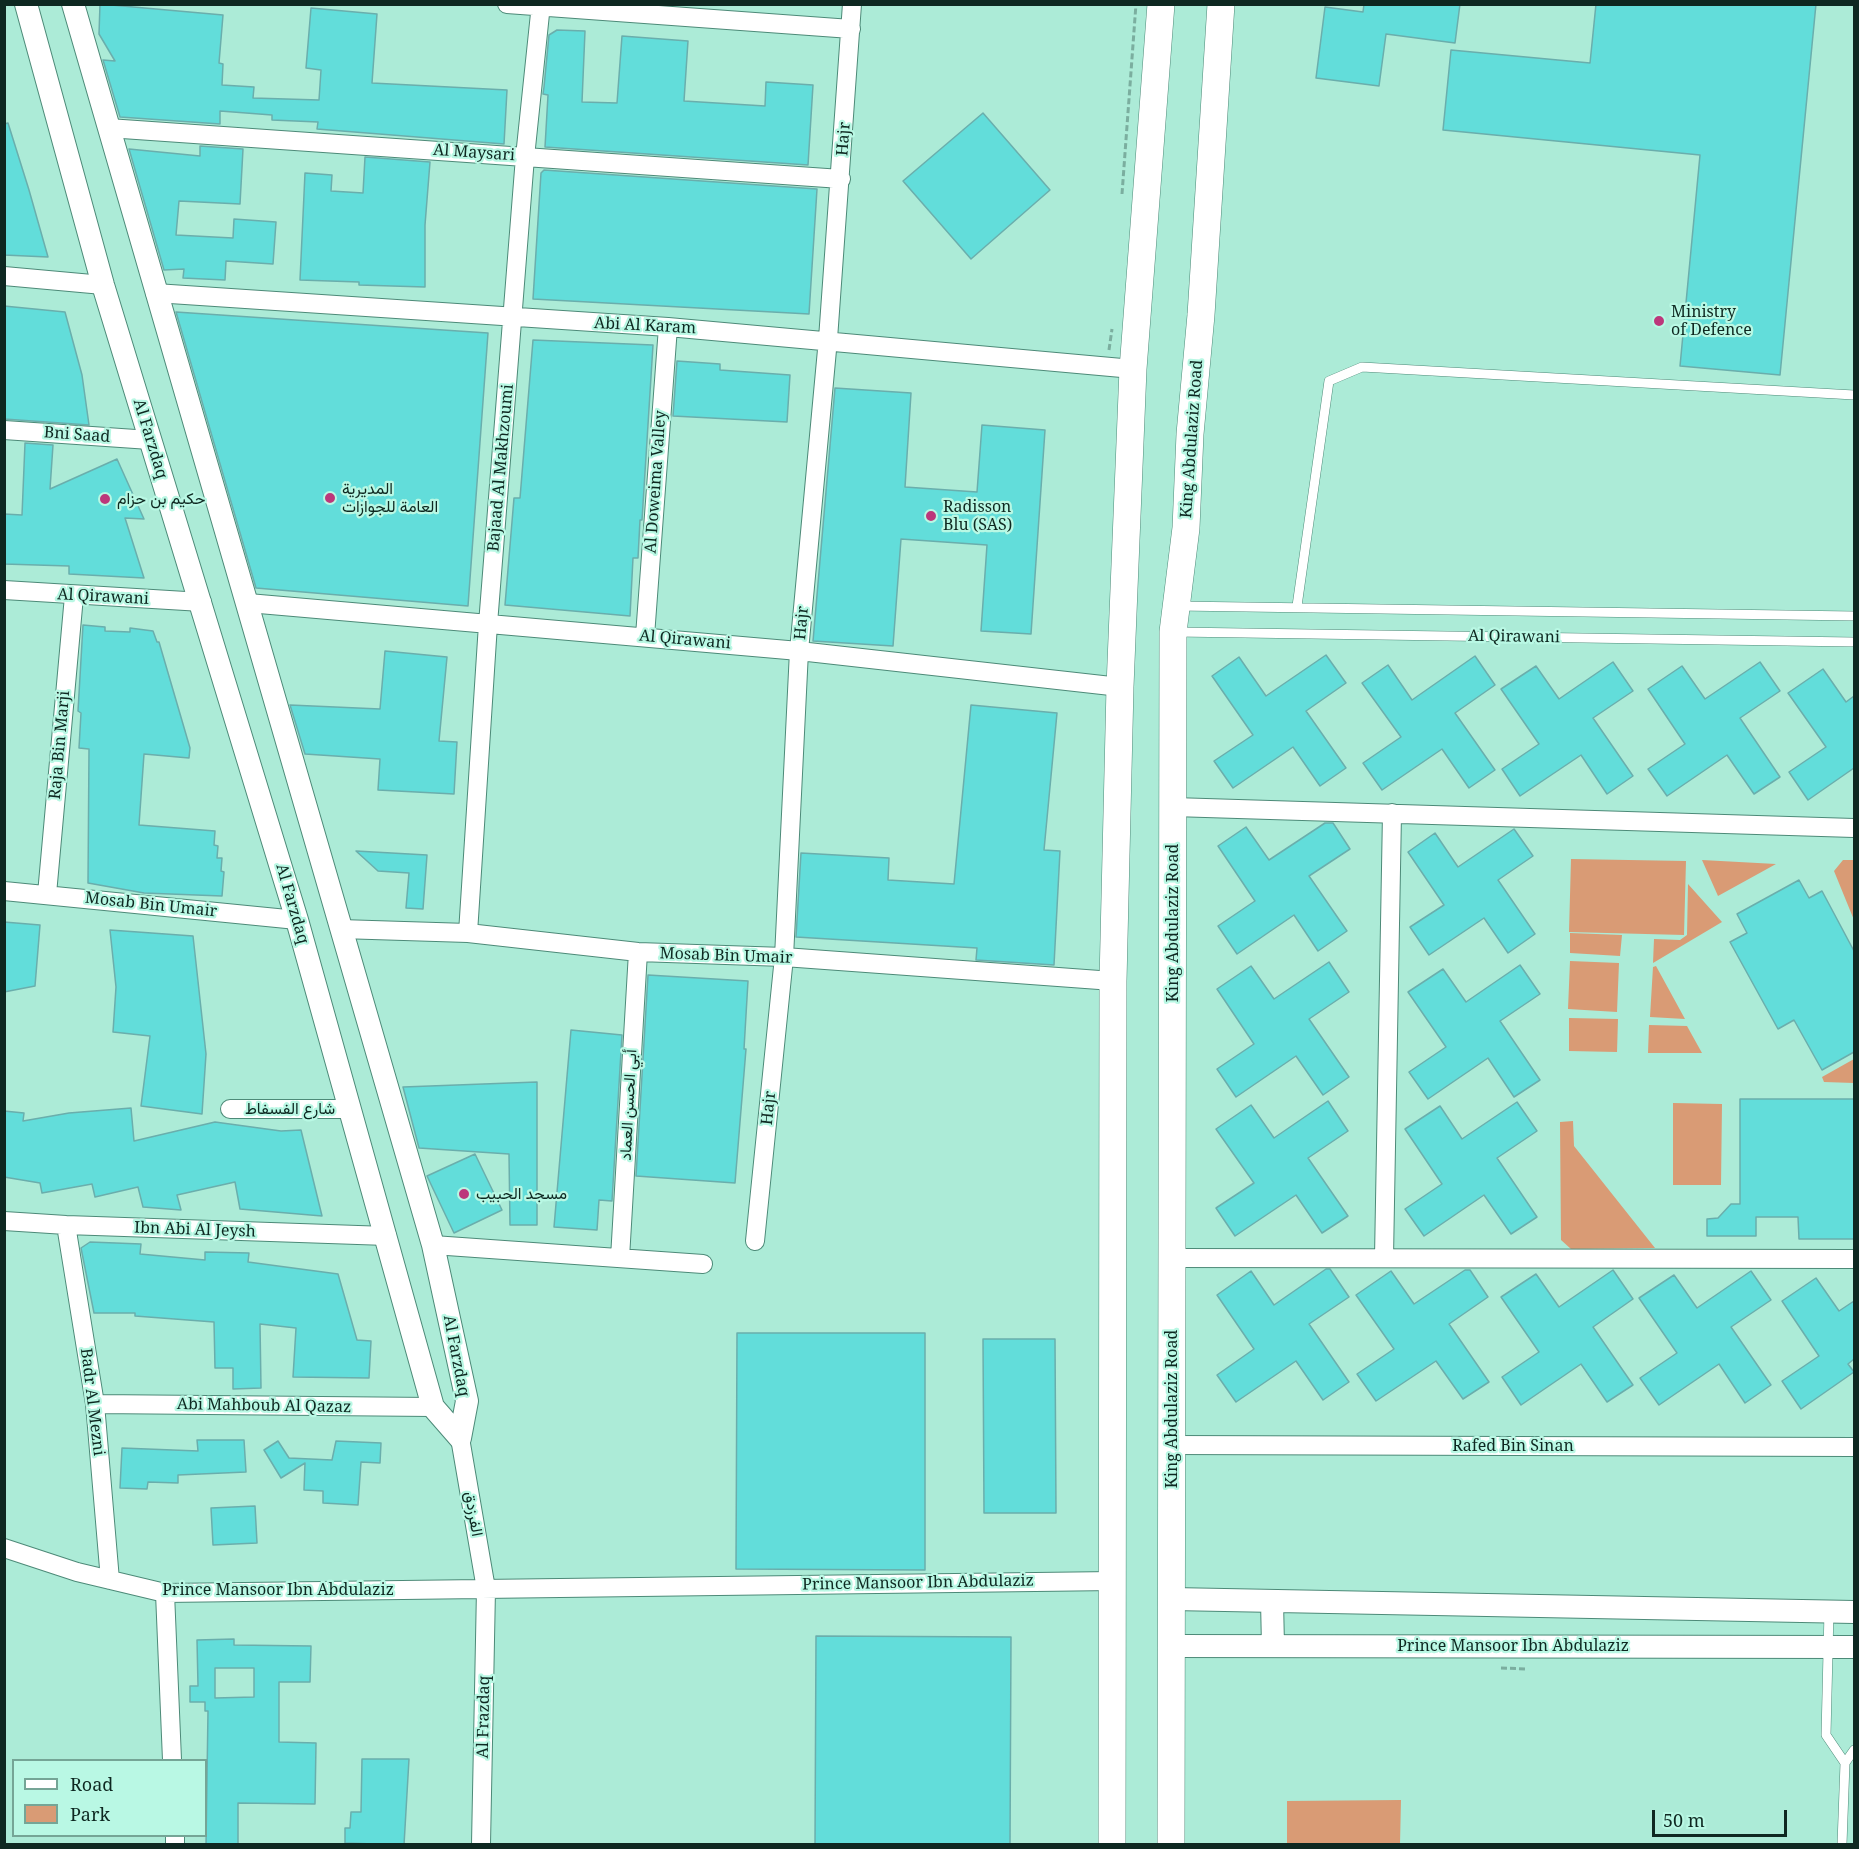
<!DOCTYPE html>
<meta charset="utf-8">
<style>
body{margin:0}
#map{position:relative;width:1859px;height:1849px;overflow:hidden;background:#acebd7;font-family:"Noto Serif",serif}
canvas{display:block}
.frame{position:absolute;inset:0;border:6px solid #0e2821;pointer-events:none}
.legend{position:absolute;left:12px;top:1759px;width:195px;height:78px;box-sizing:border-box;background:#b9f8e4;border:2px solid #75a596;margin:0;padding:8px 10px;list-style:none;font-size:18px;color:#0e2821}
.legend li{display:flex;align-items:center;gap:12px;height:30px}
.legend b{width:30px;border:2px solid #75a596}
.scale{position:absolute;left:1652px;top:1810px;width:135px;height:27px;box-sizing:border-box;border:3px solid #0e2821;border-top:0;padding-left:8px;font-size:18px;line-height:21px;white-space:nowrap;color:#0e2821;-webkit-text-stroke:4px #b9f8e4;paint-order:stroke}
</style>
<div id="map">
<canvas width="1859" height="1849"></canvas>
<div class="frame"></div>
<ul class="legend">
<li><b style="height:8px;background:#fff"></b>Road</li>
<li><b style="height:16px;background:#d99b75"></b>Park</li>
</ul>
<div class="scale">50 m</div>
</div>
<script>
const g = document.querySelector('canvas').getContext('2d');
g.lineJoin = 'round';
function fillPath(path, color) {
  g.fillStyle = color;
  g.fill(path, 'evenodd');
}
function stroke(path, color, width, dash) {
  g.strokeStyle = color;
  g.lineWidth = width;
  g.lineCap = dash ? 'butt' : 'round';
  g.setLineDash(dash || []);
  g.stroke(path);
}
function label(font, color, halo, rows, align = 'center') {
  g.font = font + ' "Noto Serif",Vazirmatn,serif';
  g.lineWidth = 4.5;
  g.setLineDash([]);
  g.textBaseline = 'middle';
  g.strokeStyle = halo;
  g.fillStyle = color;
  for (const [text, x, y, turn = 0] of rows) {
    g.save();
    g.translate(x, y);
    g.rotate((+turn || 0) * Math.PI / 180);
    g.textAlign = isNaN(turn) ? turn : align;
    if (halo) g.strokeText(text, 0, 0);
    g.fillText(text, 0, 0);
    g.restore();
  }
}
const green = new Path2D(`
 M1571,859l115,2 -2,74 -115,-3z
 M1702,860l74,4 -58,32z
 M1843,860h11v60l-20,-49z
 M1688,884l34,38 -69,41 1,-24 26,1 7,-5z
 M1570,933l52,2 -2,21 -50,-3z
 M1570,961l49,2 -2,49 -49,-3z
 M1656,966l29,53 -35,-2 3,-50z
 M1569,1018l49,1 -1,33 -48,-1z
 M1649,1025l38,1 15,27h-54z
 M1854,1059v24l-30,-1 -2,-5z
 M1673,1103l49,1 -1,81h-48z
 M1573,1121l1,25 81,102 -84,1 -10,-9 -1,-118z
 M1401,1800l-1,44h-113v-43z`);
const building = new Path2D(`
 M100,4l123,11 -4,48 4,1 -1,21 32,2 -1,11 66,2 2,-30 -15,-2 5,-60 66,6 -5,69 135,7 -3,54 -187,-15 1,-7 -46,-2v-5l-52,-4v13l-100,-7 -17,-57 12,1 -16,-27z
 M1364,4h96l-5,39 -69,-9 -7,52 -63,-8 9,-71 38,5z
 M1596,4h220l-36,371 -100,-9 20,-211 -257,-25 8,-80 139,13z
 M557,30l28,1 -3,71 35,1 5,-67 66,5 -4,60 81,5 1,-24 47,3 -5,80 -263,-18 3,-52 -5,-1 1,-7 5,-52z
 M983,113l67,77 -79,69 -68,-78z
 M8,123l21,67 19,67 -44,-2v-131z
 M200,146l43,3 -3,55 -61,-3 -3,34 57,3 1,-19 42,3 -3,42 -47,-3 -1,19 -42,-2 1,-9 -20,1 -35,-121 71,7z
 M365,157l65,5 -5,63v62l-66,-2v-3l-59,-2 5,-107 27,2 -1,16 32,2z
 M544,170l273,19 -8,125 -276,-15 8,-126z
 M4,306l61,6 17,63 7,50 -85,-6z
 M176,312l312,21 -20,273 -212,-18z
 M533,340l120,5 -11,175h-2l-2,38h-5l-3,58 -125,-11 9,-107h6z
 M677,361l43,3v6l70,5 -3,47 -114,-6z
 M835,388l76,5 -6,94 72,5 5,-67 63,5 -14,204 -50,-3 6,-86 -86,-6 -8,107 -80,-5z
 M25,443l28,2 -3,44 67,-30 27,60 -19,-1 19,60 -75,-4v-8l-65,-2v-50l18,1z
 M83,625l22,2v4l25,1v-4l23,3 4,11h2l31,106 -1,10 -45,-4 -5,71 76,6 -1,14 4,1 -1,12h5l-1,13 3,1 -2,24 -78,-3 -56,-10 1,-134 -10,-1 2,-35 -3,-2z
 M385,651l62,6 -8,84 18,1 -3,52 -76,-4 2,-31 -75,-5 -15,-49 90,4z
 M1326,655l20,28 -40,28 40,57 -26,18 -27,-39 -60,41 -19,-27 39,-26 -41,-59 27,-19 27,39z
 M1475,656l20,29 -40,28 40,57 -26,18 -27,-39 -60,41 -19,-27 38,-26 -39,-54 26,-18 24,35z
 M1613,662l20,29 -40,27 40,58 -26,18 -26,-39 -61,41 -18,-27 37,-25 -38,-55 35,-23 23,33z
 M1760,662l20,29 -40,27 40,59 -26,17 -27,-39 -60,41 -19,-27 37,-25 -37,-55 34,-23 23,33z
 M1823,669l23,33 8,-6v72l-46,32 -19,-28 37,-25 -38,-54z
 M971,705l86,8 -13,137 16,1 -6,114 -78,-5 1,-12 -181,-11 5,-84 88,5 -1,22 66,4z
 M1325,823h8l17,26 -41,27 38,55 -29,20 -24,-36 -57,39 -19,-28 37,-25 -37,-55 28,-19 23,33z
 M1514,829l19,27 -35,24 37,54 -27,19 -24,-35 -55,37 -19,-28 34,-22 -36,-53 27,-19 23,34z
 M356,851l71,4 -4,54 -17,-1 3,-35 -31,-2z
 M1799,880l10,18 13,-7 32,60v101l-32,18 -28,-50 -16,9 -48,-87 17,-9 -10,-19z
 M4,922l36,3 -5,61 -31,6z
 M110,930l83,6 13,118 -4,60 -61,-8 9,-70 -37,-4 3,-45z
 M1329,962l20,30 -40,27 40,58 -26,18 -27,-39 -60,41 -19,-28 37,-25 -37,-55 34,-23 23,33z
 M1520,965l20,29 -40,27 40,59 -26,17 -26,-39 -60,41 -19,-27 37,-25 -38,-55 35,-23 23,33z
 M648,975l100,6 -4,68h2l-11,134 -99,-7z
 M571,1030l51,5 -10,166 -13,-1 -2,30 -43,-3z
 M537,1082v143h-27l-1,-71 -90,-6 -16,-61z
 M1740,1099h114v140h-55l-1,-22h-42v19h-49v-17l11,-1 13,-14h9z
 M1328,1101l20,30 -40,27 40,58 -26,17 -26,-38 -61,41 -19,-28 38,-25 -38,-54 35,-24 23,33z
 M1517,1102l20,29 -40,27 40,59 -26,17 -27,-39 -60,41 -19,-27 37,-25 -37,-55 35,-23 22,33z
 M131,1108l3,33 81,-19 66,9 20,-1 21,86 -82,-7 -5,-27 -58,13 4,15 -38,-3 -5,-20 -43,10 -3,-13 -50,9 -2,-10 -36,-6v-66l20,2 -1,8 46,-8z
 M475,1154l27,56 -48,23 -27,-57z
 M90,1242l51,2 -1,10 65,6v-8l44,1 -1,9 90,12 19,66 14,1 -2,37 -76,-1 3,-49 -36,-4 1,64 -28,1v-21h-18l-1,-46 -79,-6v-3h-41l-13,-65z
 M1326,1269h4l19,28 -40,27 40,58 -26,18 -27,-39 -60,41 -19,-27 37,-26 -37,-54 34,-24 23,34z
 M1465,1270h5l18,27 -39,27 40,58 -26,17 -27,-38 -60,40 -19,-27 37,-25 -38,-54 35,-24 23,33z
 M1613,1270l20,29 -40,28 40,58 -26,17 -26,-38 -60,41 -19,-28 37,-25 -38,-55 35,-23 23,33z
 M1751,1271l20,29 -40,27 40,58 -26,18 -26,-39 -60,41 -19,-27 37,-25 -38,-55 35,-23 23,33z
 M1816,1278l23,33 15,-10v58l-6,5 6,8 -53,37 -19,-28 37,-25 -37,-55z
 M737,1333h188v237l-189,-1z
 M983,1339h72l1,174h-72z
 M197,1440h47l2,32 -68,3v8l-30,-1 -1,7 -27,-1 2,-40 76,3z
 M278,1441l11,17 43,2 4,-19 45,2 -1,20 -19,-1 -3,43 -35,-2v-12l-19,-1 1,-27 -24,15 -17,-28z
 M255,1506l2,37 -44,2 -2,-37z
 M816,1636l195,1 -1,208h-195z
 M234,1639v6l77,1 -1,36h-31v60l37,1 -1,61 -77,-1v42h-32l2,-134h-3v-9h-15v-16h8l-1,-46zM215,1668h39v29l-39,1z
 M362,1759h47l-5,86 -59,-2v-15h5l1,-16h10z`);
const path = new Path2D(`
 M1122,194l14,-190
 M1109,350l3,-21
 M1501,1668l27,1`);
const service = new Path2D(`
 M1178,606l676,10
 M1297,606l32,-225 33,-14 492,28
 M1176,632l678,10
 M1829,1611l-3,124 19,28 9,-13
 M1842,1844l3,-81`);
const minor = new Path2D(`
 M507,4l344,25
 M108,128l733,51
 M4,276l99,9
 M155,293l513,34 465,42
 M4,430l146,10
 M4,590l198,12
 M248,603l551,48 321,36
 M645,636l23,-309
 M1173,807l681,21
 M4,891l293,29
 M47,894l27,-298
 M340,929l128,4 170,19 146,5 329,24
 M468,933l20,-309 37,-467 16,-153
 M230,1109h120
 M4,1221l62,4 321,11
 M66,1225l29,179 15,176
 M755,1241l29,-284 15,-306 29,-312 24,-335
 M433,1245l270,19
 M1384,1257l8,-444
 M620,1258l18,-306
 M1172,1258l682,1
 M95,1404l338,3
 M460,1438l26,151 -5,255
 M1172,1445l682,2
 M4,1548l73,24 88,21 949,-12
 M165,1593l7,167
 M175,1836v8`);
const tertiary = new Path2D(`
 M26,4l77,281 194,635 136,487 27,31
 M73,4l360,1241 34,156 -7,37
 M1172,1599l682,13
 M1272,1601l1,45
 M1171,1646l683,1`);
const secondary = new Path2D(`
 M1112,1844l1,-863 7,-294 13,-318 28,-365
 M1171,1844l2,-1212 13,-104 4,-94 11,-119 20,-311`);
const markers = [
 [1659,321,6,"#bc377b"],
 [330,498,6,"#bc377b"],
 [105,499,6,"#bc377b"],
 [931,516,6,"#bc377b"],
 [464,1194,6,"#bc377b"]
];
const streetNames = [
 ["Hajr",844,139,-86],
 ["Al Maysari",474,153,4],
 ["Abi Al Karam",645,326,3],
 ["Bni Saad",77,435,4],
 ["Al Farzdaq",150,439,73],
 ["King Abdulaziz Road",1192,439,-86],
 ["Bajaad Al Makhzoumi",501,468,-85],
 ["Al Doweima Valley",656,482,-86],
 ["Al Qirawani",103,597,3],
 ["Hajr",802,623,-85],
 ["Al Qirawani",1514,637,1],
 ["Al Qirawani",685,640,5],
 ["Raja Bin Marji",60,745,-85],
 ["Al Farzdaq",292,904,74],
 ["Mosab Bin Umair",151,905,6],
 ["King Abdulaziz Road",1173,923,-90],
 ["Mosab Bin Umair",726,956,2],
 ["أبي الحسن العماد",629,1105,-87],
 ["Hajr",769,1108,-84],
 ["شارع الفسفاط",290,1109],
 ["Ibn Abi Al Jeysh",195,1230,2],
 ["Al Farzdaq",456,1356,79],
 ["Badr Al Mezni",92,1402,83],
 ["Abi Mahboub Al Qazaz",264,1406,1],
 ["King Abdulaziz Road",1172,1409,-90],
 ["Rafed Bin Sinan",1513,1446],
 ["الفرزدق",473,1514,80],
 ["Prince Mansoor Ibn Abdulaziz",918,1583,-1],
 ["Prince Mansoor Ibn Abdulaziz",278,1590],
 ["Prince Mansoor Ibn Abdulaziz",1513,1646],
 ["Al Frazdaq",484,1717,-89]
];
const poiNames = [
 ["Ministry",1671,312],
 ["of Defence",1671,330],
 ["المديرية",342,489],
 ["العامة للجوازات",342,507],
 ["حكيم بن حزام",117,499],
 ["Radisson",943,507],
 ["Blu (SAS)",943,525],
 ["مسجد الحبيب",476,1194]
];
fillPath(green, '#d99b75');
fillPath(building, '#62ddda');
stroke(building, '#6aaeac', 1.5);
stroke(service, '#4d8a78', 10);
stroke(minor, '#4d8a78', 20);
stroke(tertiary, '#4d8a78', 24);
stroke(secondary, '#4d8a78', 28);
stroke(path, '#7bae9f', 3, [6, 3]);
stroke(service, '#fff', 9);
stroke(minor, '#fff', 18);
stroke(tertiary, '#fff', 22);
stroke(secondary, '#fff', 27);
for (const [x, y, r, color] of markers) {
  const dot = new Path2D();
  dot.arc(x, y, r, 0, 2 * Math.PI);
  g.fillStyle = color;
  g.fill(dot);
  stroke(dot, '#b9f8e4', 2);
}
label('16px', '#0e2821', '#b9f8e4', streetNames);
label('16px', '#0e2821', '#b9f8e4', poiNames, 'left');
</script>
